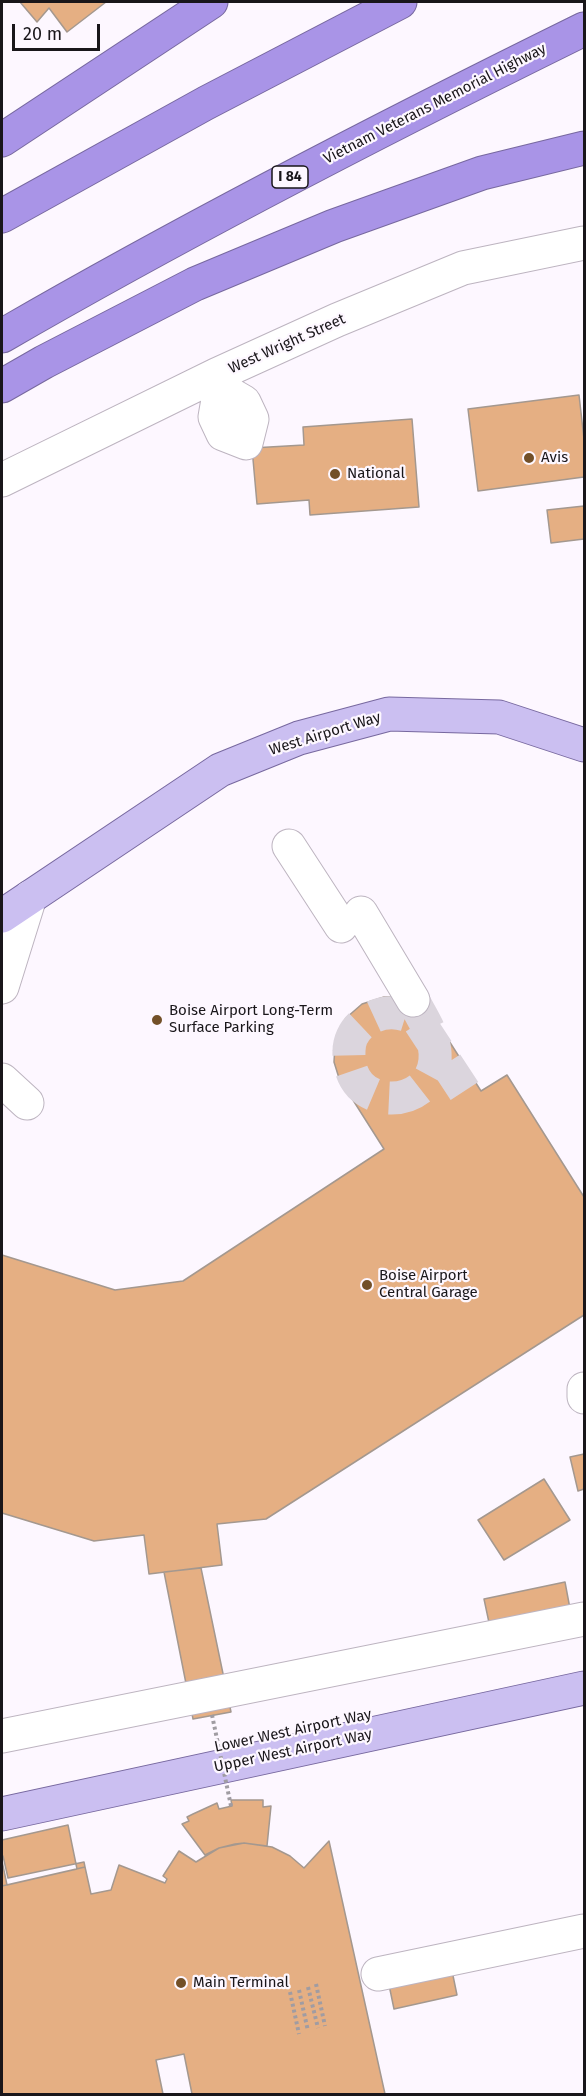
<!DOCTYPE html>
<style>
body{margin:0}
#map{position:relative;width:586px;height:2096px;overflow:hidden;background:#fdf7ff;font-family:"Fira Sans",sans-serif}
canvas{display:block}
.frame{position:absolute;inset:0;border:3px solid #19161a;pointer-events:none}
.scale{position:absolute;left:12px;top:24px;width:88px;height:27px;box-sizing:border-box;border:3px solid #19161a;border-top:0;padding-left:8px;font-size:18px;line-height:21px;white-space:nowrap;color:#19161a;-webkit-text-stroke:4px #fdf7ff;paint-order:stroke}
</style>
<div id="map">
<canvas width="586" height="2096"></canvas>
<div class="frame"></div>
<div class="scale">20 m</div>
</div>
<script>
const g = document.querySelector('canvas').getContext('2d');
g.lineJoin = 'round';
function fillPath(path, color) {
  g.fillStyle = color;
  g.fill(path, 'evenodd');
}
function stroke(path, color, width, dash) {
  g.strokeStyle = color;
  g.lineWidth = width;
  g.lineCap = dash ? 'butt' : 'round';
  g.setLineDash(dash || []);
  g.stroke(path);
}
function label(font, color, halo, rows, align = 'center') {
  g.font = font + ' "Fira Sans",sans-serif';
  g.lineWidth = 4.5;
  g.setLineDash([]);
  g.textBaseline = 'middle';
  g.strokeStyle = halo;
  g.fillStyle = color;
  for (const [text, x, y, turn = 0] of rows) {
    g.save();
    g.translate(x, y);
    g.rotate((+turn || 0) * Math.PI / 180);
    g.textAlign = isNaN(turn) ? turn : align;
    if (halo) g.strokeText(text, 0, 0);
    g.fillText(text, 0, 0);
    g.restore();
  }
}
const building = new Path2D(`
 M20,2h86l-39,30 -18,-24 -12,14z
 M579,395l5,44v38l-106,14 -10,-82z
 M412,419l7,88 -109,8 -1,-15 -52,4 -5,-56 52,-3 -1,-18z
 M584,506v33l-33,4 -4,-33z
 M384,997h15l14,3 15,8 53,83 26,-16 77,122v118l-318,204 -49,5 5,41 -73,9 -5,-39 -50,6 -92,-28v-258l113,35 68,-9 201,-132 -45,-71 -5,-16 1,-18 4,-14 7,-12 16,-14z
 M584,1454v35l-6,2 -8,-34z
 M544,1479l26,41 -66,40 -26,-40z
 M201,1568l30,144 -38,7 -29,-147z
 M565,1582l6,32 -80,18 -7,-33z
 M231,1800h32v7l8,-1 -4,40 -23,-3 -9,1 -16,4 -14,7 -23,-31 7,-3 -2,-4 6,-3 24,-11 2,6 13,-3z
 M68,1825l9,44 -70,16 -5,-24v-21z
 M329,1841l56,253h-193l-8,-40 -28,6 7,34h-161v-208l83,-19 6,27 20,-4 8,-25 46,18 2,-4 -4,-3 16,-25 17,11 23,-14 25,-5 28,4 18,9 14,12z
 M2,1856h1l5,22 76,-16 1,5 -83,19z
 M451,1966l6,29 -63,14 -6,-29z`);
const minorTunnel = new Path2D(`
 M413,1000c7,14 18,30 21,45 13,65 -88,74 -85,6 0,-12 7,-24 17,-30 18,-12 34,-10 52,-1l49,75`);
const path = new Path2D(`
 M316,1984l9,42
 M308,1987l10,41
 M299,1990l9,41
 M290,1992l9,42`);
const minor = new Path2D(`
 M216,375l4,13 -5,29 8,17 23,9 6,-24 -8,-17 -24,-14
 M2,480l214,-105 121,-55 126,-52 121,-25
 M289,846l52,80
 M361,913l52,87
 M2,987l28,-90
 M2,1080l25,23
 M584,1389v8
 M2,1736l582,-117
 M378,1974l206,-43`);
const major = new Path2D(`
 M2,916l218,-146 79,-32 90,-24 110,3 85,28
 M2,1814l582,-126`);
const highway = new Path2D(`
 M2,140l209,-138
 M2,216l204,-113 194,-101
 M2,336c190,-110 385,-210 582,-307
 M2,386l42,-24 151,-78 139,-58 148,-53 102,-25`);
const pathBridge = new Path2D(`
 M212,1715l19,91`);
const markers = [
 [529,458,6,"#735028"],
 [335,474,6,"#735028"],
 [157,1020,6,"#735028"],
 [367,1285,6,"#735028"],
 [181,1983,6,"#735028"]
];
const shields = [
 [290,177,36]
];
const shieldNames = [
 ["I 84",290,177]
];
const streetNames = [
 ["Vietnam Veterans Memorial Highway",435,104,-27],
 ["West Wright Street",287,344,-24],
 ["West Airport Way",325,734,-17],
 ["Lower West Airport Way",293,1731,-12],
 ["Upper West Airport Way",293,1751,-12]
];
const poiNames = [
 ["Avis",541,458],
 ["National",347,474],
 ["Boise Airport Long-Term",169,1011],
 ["Surface Parking",169,1028],
 ["Boise Airport",379,1276],
 ["Central Garage",379,1293],
 ["Main Terminal",193,1983]
];
fillPath(building, '#e5af83');
stroke(building, '#a4988f', 1.5);
stroke(minorTunnel, '#dbd5dd', 33, [33, 16]);
stroke(minor, '#bdb4c0', 35);
stroke(major, '#77689f', 35);
stroke(highway, '#77689f', 35);
stroke(path, '#a09ca2', 4, [3, 3]);
stroke(minor, '#fff', 33);
stroke(major, '#cbbff1', 33);
stroke(highway, '#a994e7', 33);
stroke(pathBridge, '#a09ca2', 4, [3, 3]);
for (const [x, y, r, color] of markers) {
  const dot = new Path2D();
  dot.arc(x, y, r, 0, 2 * Math.PI);
  g.fillStyle = color;
  g.fill(dot);
  stroke(dot, '#fdf7ff', 2);
}
for (const [x, y, w] of shields) {
  const box = new Path2D();
  box.roundRect(x - w / 2, y - 11, w, 22, 4.5);
  g.fillStyle = '#fdf7ff';
  g.fill(box);
  stroke(box, '#19161a', 1.5);
}
label('bold 14px', '#19161a', null, shieldNames);
label('15px', '#19161a', '#fdf7ff', streetNames);
label('15px', '#19161a', '#fdf7ff', poiNames, 'left');
</script>
